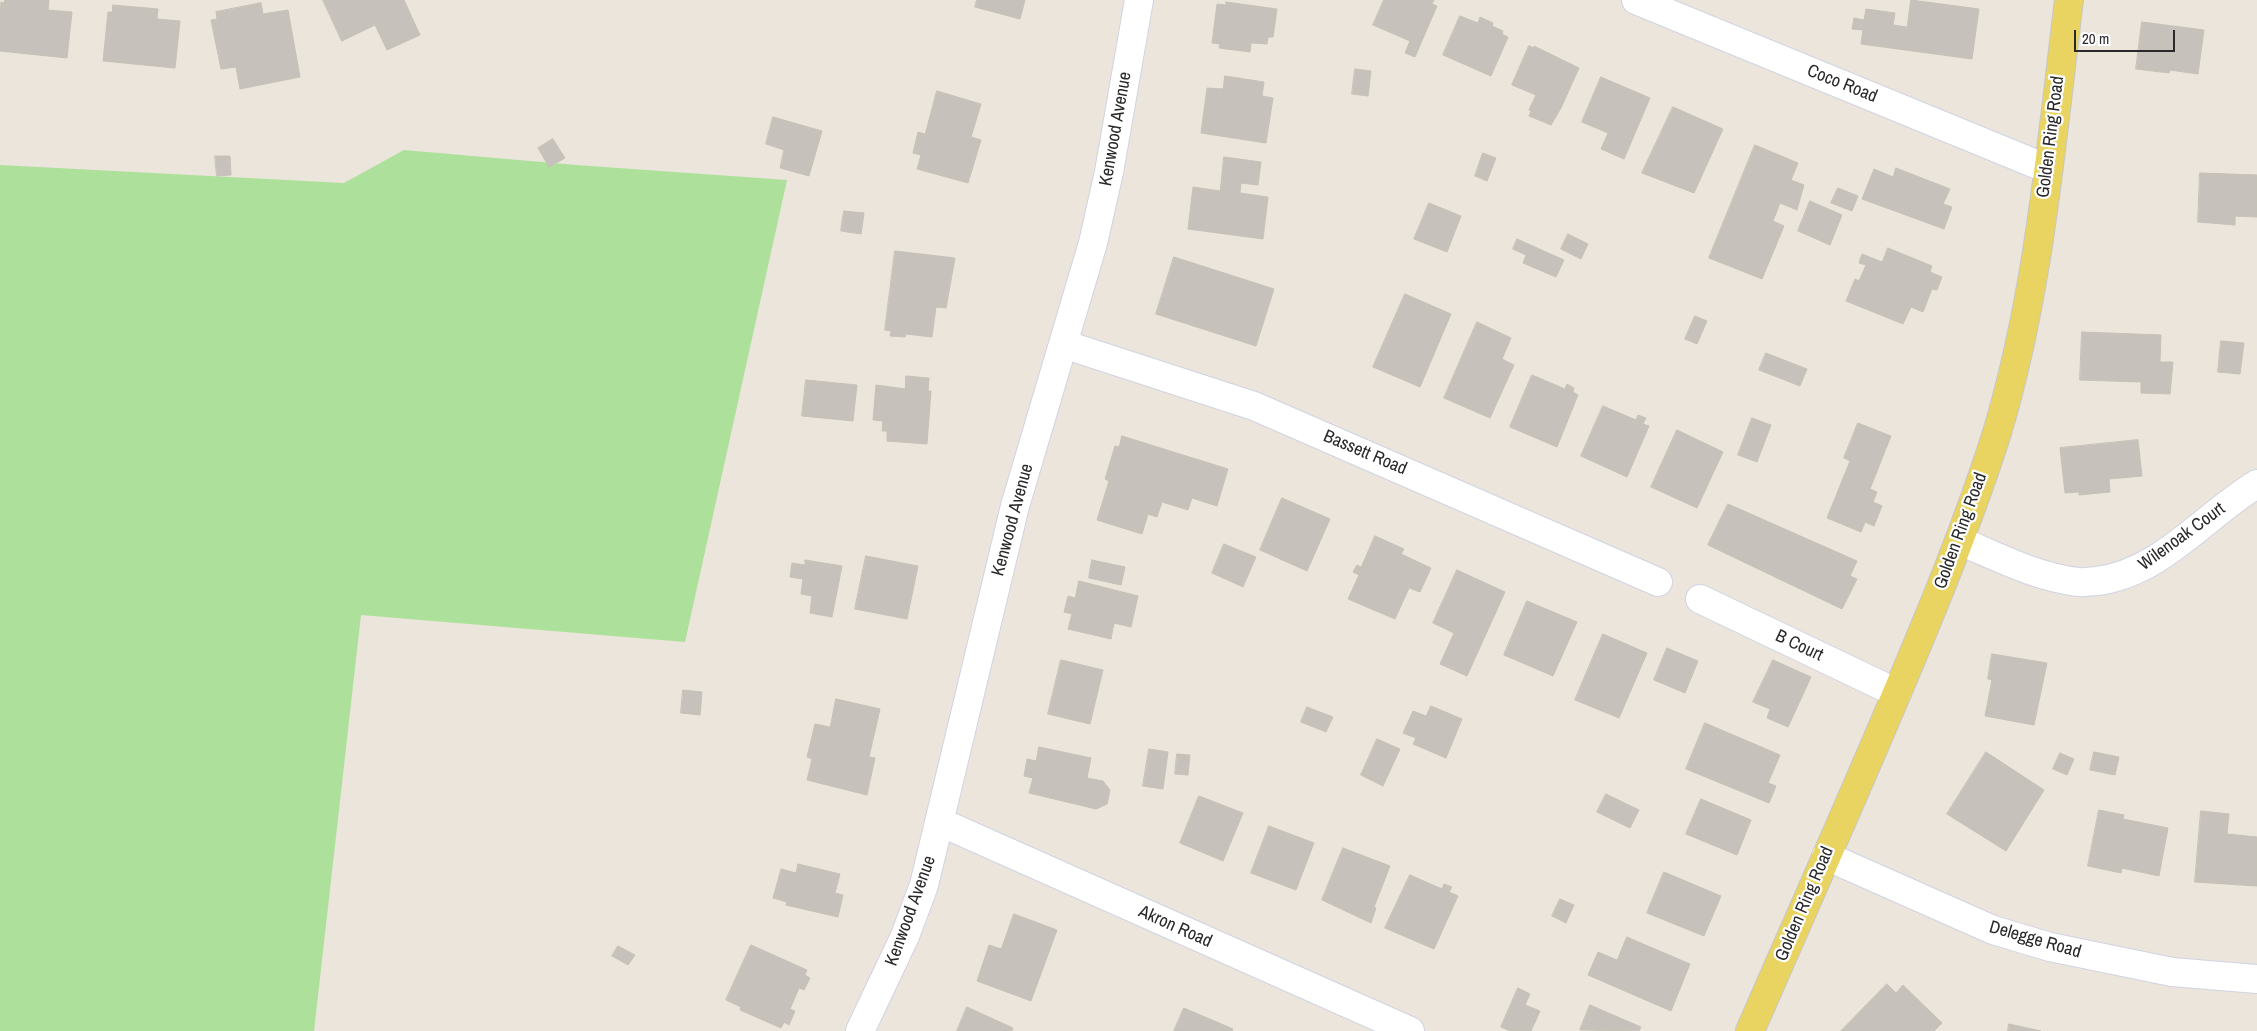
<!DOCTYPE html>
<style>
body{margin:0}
#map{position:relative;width:2257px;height:1031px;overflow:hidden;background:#ebe5db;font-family:"Archivo Narrow",sans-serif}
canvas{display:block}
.scale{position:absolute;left:2074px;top:30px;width:101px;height:22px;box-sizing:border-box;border:2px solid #292929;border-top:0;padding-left:6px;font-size:15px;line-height:18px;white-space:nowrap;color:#292929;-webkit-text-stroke:4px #fff;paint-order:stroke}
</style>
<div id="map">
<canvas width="2257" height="1031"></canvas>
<div class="scale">20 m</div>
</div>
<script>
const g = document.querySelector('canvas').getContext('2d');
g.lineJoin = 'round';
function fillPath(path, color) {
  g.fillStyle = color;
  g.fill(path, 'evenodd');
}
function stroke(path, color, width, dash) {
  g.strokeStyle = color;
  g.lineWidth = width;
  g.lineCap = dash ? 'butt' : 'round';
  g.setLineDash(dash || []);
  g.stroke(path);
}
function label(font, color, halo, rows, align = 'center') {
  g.font = font + ' "Archivo Narrow",sans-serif';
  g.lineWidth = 4.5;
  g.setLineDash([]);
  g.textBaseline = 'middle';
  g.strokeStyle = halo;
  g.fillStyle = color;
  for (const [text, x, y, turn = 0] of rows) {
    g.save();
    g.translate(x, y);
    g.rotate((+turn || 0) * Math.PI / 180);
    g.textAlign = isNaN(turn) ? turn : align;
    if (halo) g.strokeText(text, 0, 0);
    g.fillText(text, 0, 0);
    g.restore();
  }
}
const green = new Path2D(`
 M404,150l172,15 211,15 -102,462 -324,-27 -47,416h-314v-866l344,18z`);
const building = new Path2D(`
 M5,0h44l-1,10 24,2 -5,46 -67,-7v-35l1,-14 3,1z
 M323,0h81l16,35 -33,15 -12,-25 -33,16z
 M977,0h48l-5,19 -45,-12z
 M1384,0h50l-2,4 5,2 -22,51 -10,-4 5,-12 -37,-16z
 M1911,0l68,9 -7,50 -111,-15 2,-14 -11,-1 2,-11 10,2 2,-11 29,4 -2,12 14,2z
 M1226,2l51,7 -4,28h-5l-1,7 -16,-1 -1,9 -31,-4 1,-4 -8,-1 5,-39 9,1z
 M261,3l2,11 25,-4 12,67 -60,12 -4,-22 -15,2 -10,-49 6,-1 -1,-7z
 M113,5l45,4 -1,10 23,2 -5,47 -72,-7 5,-49h4z
 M1460,16l18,7 2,-6 13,6 -1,3 11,5 -1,3 6,3 -17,39 -48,-21z
 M2142,22l62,8 -6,44 -28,-4 -1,3 -33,-4z
 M1529,46l5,2v-2l45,22 -18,40 -10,17 -22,-9 2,-5 -2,-1 7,-15 -24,-10z
 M1355,69l16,2 -3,25 -16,-2z
 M1225,76l39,6 -2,14 11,2 -7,45 -65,-10 6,-45 16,1z
 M1601,77l49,21 -26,61 -23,-10 7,-16 -26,-11z
 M937,91l44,13 -10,33 10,3 -13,43 -51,-14 4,-14 -8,-2 5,-21 7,2z
 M1673,107l50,22 -29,64 -52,-20z
 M773,117l49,14 -13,45 -29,-8 4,-18 -18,-6z
 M553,139l12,19 -16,9 -11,-19z
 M1755,145l43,18 -7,17 13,5 -7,25 -17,-7 -7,18 11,5 -22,53 -53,-21z
 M1483,153l13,5 -9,23 -12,-5z
 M215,156h15l1,19 -14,1z
 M1224,157l37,5 -3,23 -17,-2 -1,10 28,4 -5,42 -75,-10 5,-42 27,4z
 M1896,168l54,21 -7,15 9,3 -8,22 -82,-30 12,-30 19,8z
 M2200,173l57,2v42l-22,-1v9l-37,-3z
 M1838,188l20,8 -6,15 -21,-8z
 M1810,201l32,14 -12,30 -32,-14z
 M1429,203l32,13 -14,36 -33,-13z
 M844,211l20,2 -3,21 -20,-3z
 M1568,234l20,10 -7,15 -20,-10z
 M1517,239l47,21 -8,17 -33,-14 3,-8 -13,-6z
 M1888,248l44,18 -2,6 12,5 -5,13 -5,-1 -9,23 -12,-5 -8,17 -57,-23 9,-22 4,2 7,-16 -7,-2 3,-9 20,8z
 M895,251l60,7 -9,50 -10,-1 -4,30 -26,-3 -1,3 -15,-1 1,-5 -6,-1z
 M1174,257l100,32 -18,57 -100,-32z
 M1405,294l46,20 -31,73 -47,-20z
 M1695,316l12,5 -10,23 -12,-5z
 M1477,322l34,16 -9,21 12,6 -24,53 -46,-20z
 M2082,332l79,3 -1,27h13l-3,32 -29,-1v-11l-61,-2z
 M2221,341l23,2 -4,31 -22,-2z
 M1766,353l41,16 -7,17 -41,-16z
 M1532,375l33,14 2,-5 7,4 -1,4 5,3 -21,52 -47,-20z
 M906,376l23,2 -1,13h3l-4,53 -40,-3v-10h-5l1,-10 -10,-1 3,-35 29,4z
 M806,380l51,5 -4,36 -51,-5z
 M1603,406l33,14 2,-5 8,3 -3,6 6,2 -22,51 -46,-21z
 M1752,418l19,7 -14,37 -19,-7z
 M1858,423l33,13 -21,53 7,3 -4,10 9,4 -8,20 -9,-4 -4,10 -34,-14 23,-57 -6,-3z
 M1677,430l46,22 -26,56 -46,-21z
 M1122,436l106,33 -11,37 -25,-8 -4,12 -26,-8 -5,15 -9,-3 -6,20 -45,-14 12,-39 -4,-2 10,-33 4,1z
 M2138,440l4,36 -33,3 1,13 -31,3v-3l-14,1 -5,-45z
 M1282,498l48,21 -23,52 -47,-21z
 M1728,504l129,57 -7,15 7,3 -15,30 -134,-64z
 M1375,536l29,13 -3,5 30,14 -11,24 -11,-4 -14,31 -47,-20 11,-24 -6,-3 4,-7 4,2z
 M1224,544l32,13 -13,30 -31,-14z
 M866,556l52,10 -11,53 -52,-10z
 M805,560l37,6 -10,51 -22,-4 2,-17 -11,-2 2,-15 -13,-2 2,-14 13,2z
 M1092,560l33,7 -4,18 -32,-7z
 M1457,570l48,22 -38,84 -27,-12 14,-31 -21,-10z
 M1079,581l59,15 -7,31 -17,-4 -3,16 -43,-10 4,-15 -8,-2 4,-16 7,2z
 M1527,601l50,21 -24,54 -49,-21z
 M1603,634l44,19 -28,65 -44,-18z
 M1667,648l31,13 -13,32 -31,-13z
 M1992,654l55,9 -13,62 -49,-9 7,-36 -4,-1z
 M1061,660l42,10 -13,54 -42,-10z
 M1773,660l38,17 -23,50 -21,-9 3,-9 -17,-7z
 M683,690l19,2 -2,23 -19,-2z
 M836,699l44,10 -11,48 6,1 -8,37 -60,-15 5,-21 -5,-2 8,-33 15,3z
 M1431,706l31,13 -16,39 -33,-14 3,-6 -13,-5 10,-22 13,5z
 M1307,707l26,10 -7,15 -25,-10z
 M1705,723l75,32 -12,28 8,3 -7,17 -83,-34z
 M1377,739l23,10 -17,37 -22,-11z
 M1039,747l52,11 -4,20 16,3 7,9 -3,14 -11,5 -67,-16 4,-15 -9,-2 3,-17 9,2z
 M1149,749l19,3 -5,37 -20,-3z
 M1986,752l58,38 -38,61 -59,-37z
 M2094,752l25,5 -4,18 -25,-5z
 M2060,753l14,6 -7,16 -14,-6z
 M1177,754l13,1 -2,20 -13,-1z
 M1606,794l33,16 -9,18 -33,-16z
 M1199,796l44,17 -20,48 -43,-18z
 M1701,799l50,21 -14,35 -51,-21z
 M2099,810l25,5 -1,4 45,9 -9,48 -37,-8 -1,5 -33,-7z
 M2201,811l28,3 -2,20 30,3v49l-62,-4z
 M1269,826l45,17 -18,47 -45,-17z
 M1343,848l47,18 -16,41 2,1 -5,15 -49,-23z
 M798,864l42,10 -5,19 8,2 -5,22 -52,-12 1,-3 -14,-4 8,-29 15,4z
 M1664,872l57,24 -17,40 -57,-23z
 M1410,875l32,14 2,-5 8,3 -3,5 9,4 -24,53 -49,-21z
 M1560,899l14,6 -8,18 -14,-7z
 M1014,914l43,16 -26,71 -54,-20 12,-36 12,4z
 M1627,937l63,27 -19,47 -83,-36 10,-23 19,8z
 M751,945l56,25 -2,5 5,3 -6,12 -5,-2 -9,21 5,2 -6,14 -5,-3 -3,6 -41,-18 1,-3 -15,-7z
 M618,946l17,9 -7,10 -16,-9z
 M1887,984l9,9 7,-8 39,38 -8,8h-93z
 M1518,988l12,6 -5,11 15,6 -9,20h-21l-9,-4z
 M1590,1005l51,22 -2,4 -59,-1z
 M967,1007l46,21 -1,3h-55z
 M1184,1008l49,21 -1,2h-58z
 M2009,1024l32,7h-33z`);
const minor = new Path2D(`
 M1636,0l412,169
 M1063,344l191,62 404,176
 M1960,541c38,16 76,36 118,41 6,1 12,-1 19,-1 64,-8 107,-65 160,-97
 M1700,599l197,94
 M940,822l470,209
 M1826,856l167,74 57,17 122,25 85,7
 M860,1031l45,-95 19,-51 91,-379 78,-263 16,-71 30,-172`);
const major = new Path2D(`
 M1750,1031c48,-110 97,-220 144,-331 37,-87 73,-174 102,-264 43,-141 55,-291 73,-436`);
const streetNames = [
 ["Coco Road",1842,84,22],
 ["Kenwood Avenue",1116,129,-80],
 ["Golden Ring Road",2051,137,-83],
 ["Bassett Road",1365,453,23],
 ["Kenwood Avenue",1013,520,-75],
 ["Golden Ring Road",1961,531,-70],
 ["Wilenoak Court",2182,537,-36],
 ["B Court",1799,646,25],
 ["Golden Ring Road",1805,904,-67],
 ["Kenwood Avenue",911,911,-70],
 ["Akron Road",1175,927,24],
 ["Delegge Road",2035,940,16]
];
fillPath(green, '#ade09a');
fillPath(building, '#c6c2bb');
stroke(building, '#c6c1b5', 1);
stroke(minor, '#d1d3e2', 30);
stroke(major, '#c7c7c7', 30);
stroke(minor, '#fff', 28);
stroke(major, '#ead461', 28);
label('18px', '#292929', '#fff', streetNames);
</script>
